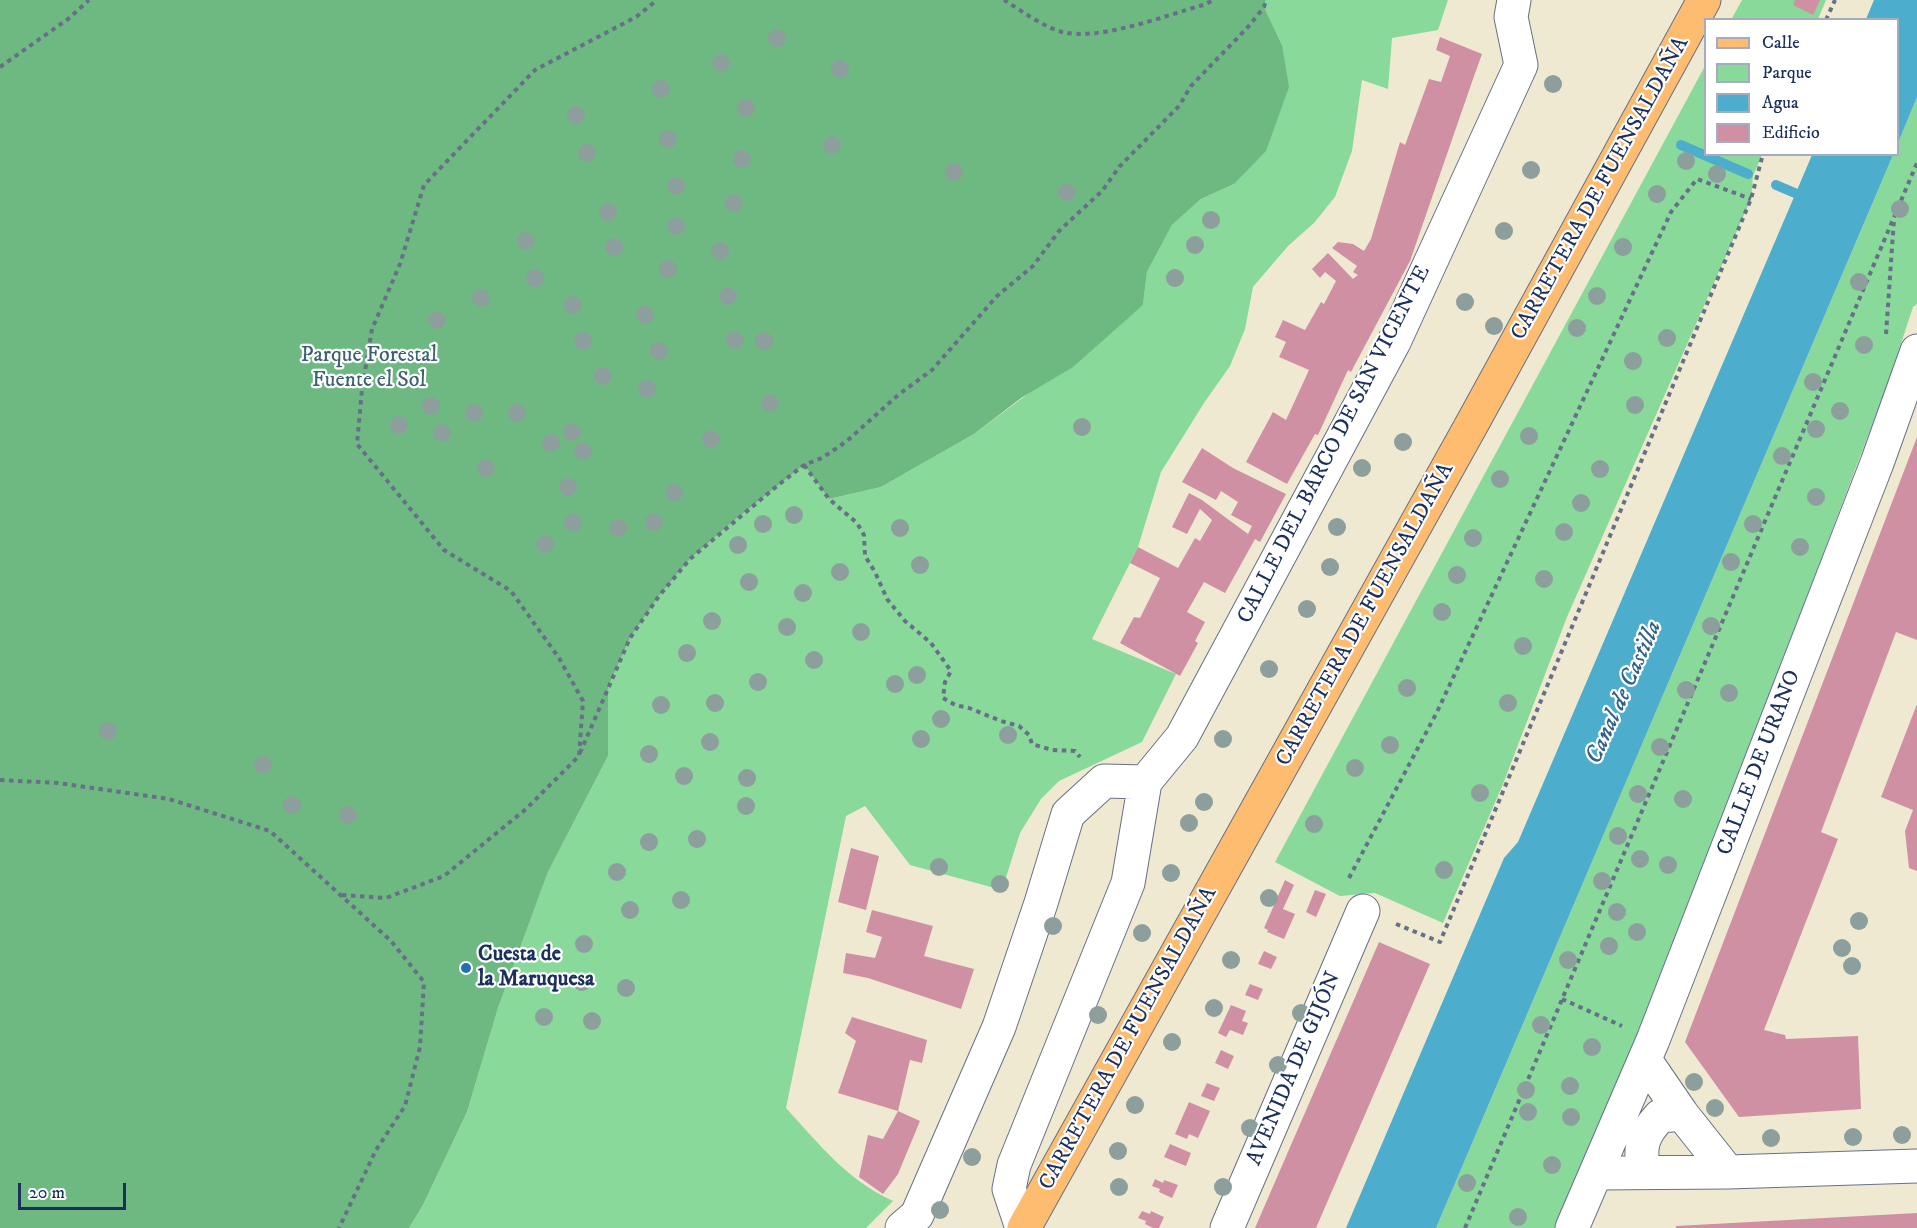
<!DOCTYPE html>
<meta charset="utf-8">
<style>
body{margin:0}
#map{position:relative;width:1917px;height:1228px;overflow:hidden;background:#f0e9d1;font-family:"IM FELL DW Pica",serif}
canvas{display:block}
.legend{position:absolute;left:1704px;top:18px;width:195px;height:138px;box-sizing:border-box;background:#fff;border:2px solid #a4acbf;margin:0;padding:8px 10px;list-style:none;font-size:18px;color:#1b2f5e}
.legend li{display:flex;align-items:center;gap:12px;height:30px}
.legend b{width:30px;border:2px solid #a4acbf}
.scale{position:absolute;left:18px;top:1183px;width:108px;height:27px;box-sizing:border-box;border:3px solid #1b2f5e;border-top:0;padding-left:8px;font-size:18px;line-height:21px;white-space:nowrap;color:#1b2f5e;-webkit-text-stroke:4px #fff;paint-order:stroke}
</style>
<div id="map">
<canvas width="1917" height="1228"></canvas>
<ul class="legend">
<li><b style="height:8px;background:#febc70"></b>Calle</li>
<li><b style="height:16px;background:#88d99a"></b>Parque</li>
<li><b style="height:16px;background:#4dadcc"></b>Agua</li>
<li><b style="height:16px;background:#d090a4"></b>Edificio</li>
</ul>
<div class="scale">20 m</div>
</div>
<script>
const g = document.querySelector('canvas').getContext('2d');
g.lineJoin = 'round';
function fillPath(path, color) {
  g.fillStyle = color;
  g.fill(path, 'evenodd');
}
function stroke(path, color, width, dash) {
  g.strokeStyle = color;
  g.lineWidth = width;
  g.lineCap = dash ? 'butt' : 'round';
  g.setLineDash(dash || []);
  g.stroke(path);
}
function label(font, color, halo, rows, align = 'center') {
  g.font = font + ' "IM FELL DW Pica",serif';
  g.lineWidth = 4.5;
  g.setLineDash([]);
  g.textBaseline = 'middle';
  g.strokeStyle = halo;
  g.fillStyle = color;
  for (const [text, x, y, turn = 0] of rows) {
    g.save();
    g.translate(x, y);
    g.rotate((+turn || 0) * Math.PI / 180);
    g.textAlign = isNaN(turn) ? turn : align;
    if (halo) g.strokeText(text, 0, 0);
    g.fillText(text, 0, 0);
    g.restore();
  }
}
const green = new Path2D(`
 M1266,0h182l-10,30 -46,8 -4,51 -26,-9 -10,71 -17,46 -21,26 -26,23 -35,41 -8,42 -15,37 -26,37 -43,69 -23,75 -46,92 84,35 -34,68 -83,39 -18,18 -21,34 -18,57 -92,-25 -45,-59 -19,10 -60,292c34,37 60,71 107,93l-27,27h-457l14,-23 44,-93 31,-104 50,-136 60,-116v-69l22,-49 29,-42 31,-37 46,-40 68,-54 25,34 52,-12 93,-53 137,-102 32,-27 4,-33 25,-47 29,-26 33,-15 48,-139 -18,-38z
 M1742,0h84l-8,19 -87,1z
 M1705,66l1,88 56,1 -9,21 -2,23 -184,418 -64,167 -60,139 -68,-30 -35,3 -65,-34z
 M1917,97v207l-4,3 -24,73 -248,655 -81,193h-124l457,-1073 5,-1v-11z`);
const forest = new Path2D(`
 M0,0h1266l-2,7 18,38 7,42 -23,64 -32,33 -33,15 -29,26 -25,47 -4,33 -70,62 -52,31 -47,36 -93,53 -52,12 -25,-34 -68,54 -46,40 -31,37 -29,42 -22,49v69l-60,116 -50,136 -31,104 -44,93 -14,23h-409z`);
const water = new Path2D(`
 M1874,0h43v97l-19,46v-123l-32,-1z
 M1812,155h81l-457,1073h-90l158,-370 14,-16z`);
const stream = new Path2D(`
 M1681,145l67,29
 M1776,185l33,14`);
const building = new Path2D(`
 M1795,0h25l-7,15 -20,-10z
 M1440,37l42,17 -9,25 -63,182 -59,111 -3,-2 -30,65 -3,-1 -28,50 -41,-22 27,-50 13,8 23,-50 -30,-13 7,-15 -11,-5 8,-17 22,10 16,-28 3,2 12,-23 -11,-9 -5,6 -8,-9 16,-16 25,26 5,-4 -5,-3 4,-6 -25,-18 6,-6 15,2 11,7 7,-12 29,-97 5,3 24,-66 12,3 9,-26 -14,-6z
 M1917,437v203l-21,-8 -75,200 17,7 -74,191 21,5 1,4 72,-3 3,73 -122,8 -54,-75z
 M1202,448l31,20 53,26 -26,48 -5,-3 -30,54 -21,-11 -17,30 18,10 -10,19 3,2 -18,33 -60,-33 14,-26 6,1 20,-40 -30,-15 8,-16 40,21 17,-30 5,3 12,-21 -12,-11 -13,25 -15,-7 17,-34 13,7 46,34 4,-8 -21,-11 7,-13 -17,-11 -5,9 -34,-18z
 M1917,704v167l-8,-3 -4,-37 8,-21 -32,-13z
 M851,848l28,8 -13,54 -28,-8z
 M1285,880l9,5 -11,24 12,5 -11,25 -17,-7 1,-2 -4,-2z
 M1315,890l11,4 -10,23 -10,-5z
 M872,910l61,16 -9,30 50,13 -13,40 -93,-31 -25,-5 3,-20 29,5 7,-21 -16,-5z
 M1379,942l51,22 -114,264h-61z
 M1264,951l13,6 -6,12 -13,-5z
 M1250,984l13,5 -5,11 -13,-5z
 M1231,1005l15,6 -4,10 6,2 -5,12 -13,-5 -4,7 -8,-4z
 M852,1017l75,23 -5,23 -12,-3 -12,51 -60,-18 18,-52 -11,-8z
 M1221,1050l13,6 -6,13 -13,-6z
 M1207,1083l13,5 -6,13 -13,-5z
 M1189,1102l21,9 -12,27 -9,-4 -2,5 -12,-5z
 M898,1111l22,10 -22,53 -15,20 -24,-17 9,-42 15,4z
 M1170,1144l21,9 -5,13 -22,-9z
 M1155,1179l8,4 1,-3 14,5 -6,13 -13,-6 1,-3 -8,-3z
 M1142,1211l8,3 1,-3 13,6 -5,11h-6l-8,-4 1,-3 -8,-3z
 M1917,1213v15h-241v-2z`);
const path = new Path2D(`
 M1004,0c16,10 40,27 58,32 38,9 102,-16 141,-27l11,-5
 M1826,20l9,-20
 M0,67l68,-48 21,-19
 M1886,334l8,-115
 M804,465l25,34 28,24 7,12 1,21 10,16 12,27 18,22 26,22 20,28 -6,11 -2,16 12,7 14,3 32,13 18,5 10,9 3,9 20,6 23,1 5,6
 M580,753l50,-115 29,-42 31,-37 87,-73 27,-21 18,-7 25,-17 51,-46 34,-25 65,-74 36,-30 26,-35 43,-40 18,-25 59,-60 12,-20 57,-59 16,-20 2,-7
 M0,780l58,3 111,16 101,32 121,110 33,41 -4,65 -15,59 -29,44 -37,78
 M1349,878l88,-166 234,-500 26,-33 54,20
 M342,895l44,3 58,-22 82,-67 53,-53 4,-55 -24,-43 -48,-67 -67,-41 -87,-106 5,-55 10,-60 28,-65 24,-79 111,-115 101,-53 21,-17
 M1396,924l44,18 311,-743 12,-45
 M1562,999l60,27
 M1465,1228l452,-1065`);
const minor = new Path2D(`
 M1645,1060l37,54 46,58
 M1643,1172c-3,-27 -2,-35 17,-56l22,-2
 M1596,1173l132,-1 189,-6
 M902,1228l15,-13 82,-188 42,-124 27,-89 36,-33 41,1
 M1022,1228l-13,-39 5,-24 114,-282 17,-101 37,-45 212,-395 127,-277 -10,-48 3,-17
 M1227,1228l136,-317
 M1572,1228l81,-188 224,-577 40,-112`);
const major = new Path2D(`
 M1024,1228l449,-806 231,-422`);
const trees = [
 [777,38],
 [721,63],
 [840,69],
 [1553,84],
 [661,89],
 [746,108],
 [576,115],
 [668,139],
 [832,145],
 [587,153],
 [742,159],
 [1686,161],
 [1531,170],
 [954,172],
 [1717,174],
 [676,186],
 [1067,192],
 [1657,194],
 [734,203],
 [1900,209],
 [608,212],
 [1211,220],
 [676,226],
 [1504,231],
 [526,241],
 [1195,245],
 [614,247],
 [1623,247],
 [720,251],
 [668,269],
 [535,278],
 [1175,278],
 [1859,282],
 [728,296],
 [1597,296],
 [481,298],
 [1465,302],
 [573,305],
 [645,315],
 [437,320],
 [1494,326],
 [1577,328],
 [1667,338],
 [735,340],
 [583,341],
 [764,341],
 [1864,345],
 [659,351],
 [1633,361],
 [603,376],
 [1813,382],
 [647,389],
 [770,403],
 [1635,405],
 [431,406],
 [1840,411],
 [474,413],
 [517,413],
 [399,425],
 [1082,427],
 [1816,429],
 [572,432],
 [442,433],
 [1529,436],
 [711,439],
 [1403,442],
 [551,443],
 [583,451],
 [1782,456],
 [486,468],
 [1362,468],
 [1600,469],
 [1500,479],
 [568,487],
 [674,493],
 [1816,497],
 [1581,503],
 [794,515],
 [654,522],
 [573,523],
 [763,524],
 [1753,524],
 [1337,527],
 [618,528],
 [900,528],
 [1564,532],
 [1473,538],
 [545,544],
 [738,545],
 [1800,547],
 [1731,562],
 [920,565],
 [1330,567],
 [840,572],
 [1457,575],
 [1544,579],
 [749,582],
 [803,593],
 [1307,609],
 [1442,612],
 [712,621],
 [1711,626],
 [787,627],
 [861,632],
 [1523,646],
 [687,653],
 [814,660],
 [1269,669],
 [917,675],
 [758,682],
 [895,684],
 [1407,688],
 [1686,690],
 [1729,693],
 [715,703],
 [1508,703],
 [661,705],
 [941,719],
 [108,731],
 [1008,735],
 [921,739],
 [1223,739],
 [710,742],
 [1390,745],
 [1660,747],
 [649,754],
 [263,765],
 [1355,768],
 [684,776],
 [747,778],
 [1480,793],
 [1638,794],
 [1683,799],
 [1204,802],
 [292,805],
 [746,806],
 [348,815],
 [1189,823],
 [1314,824],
 [1618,836],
 [697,839],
 [649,842],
 [1640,859],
 [1668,865],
 [939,867],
 [1444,870],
 [617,872],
 [1171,873],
 [1602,881],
 [1000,884],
 [1269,898],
 [681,900],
 [630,910],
 [1617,912],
 [1859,921],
 [1053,926],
 [1637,932],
 [1142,933],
 [584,944],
 [1609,946],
 [1842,948],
 [1231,960],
 [1568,960],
 [1852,966],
 [582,982],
 [626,988],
 [1214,1008],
 [1301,1013],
 [1098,1015],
 [544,1017],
 [592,1021],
 [1541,1025],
 [1172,1042],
 [1592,1047],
 [1278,1065],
 [1694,1082],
 [1570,1086],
 [1526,1090],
 [1135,1105],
 [1715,1108],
 [1528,1112],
 [1571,1117],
 [1250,1128],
 [1902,1135],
 [1853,1137],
 [1771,1138],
 [1118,1151],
 [972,1157],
 [1552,1165],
 [1467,1183],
 [1119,1187],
 [1223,1187],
 [940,1210],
 [1518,1217]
];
const markers = [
 [466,968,6,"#1f6fb2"]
];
const streetNames = [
 ["CARRETERA DE FUENSALDAÑA",1601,189,-61],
 ["CALLE DEL BARCO DE SAN VICENTE",1335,445,-63],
 ["CARRETERA DE FUENSALDAÑA",1366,615,-61],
 ["CALLE DE URANO",1760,763,-69],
 ["CARRETERA DE FUENSALDAÑA",1129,1039,-61],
 ["AVENIDA DE GIJÓN",1295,1069,-67]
];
const parkNames = [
 ["Parque Forestal",369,356],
 ["Fuente el Sol",369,381]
];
const poiNames = [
 ["Cuesta de",478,955],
 ["la Maruquesa",478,980]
];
const waterNames = [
 ["Canal de Castilla",1625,693,-66]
];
fillPath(green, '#88d99a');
fillPath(forest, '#6eb982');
fillPath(water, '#4dadcc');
stroke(stream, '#4dadcc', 10);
fillPath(building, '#d090a4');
stroke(minor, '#667086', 35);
stroke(major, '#667086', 35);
stroke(path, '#667086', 4, [4.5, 4.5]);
stroke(minor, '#fff', 33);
stroke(major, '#febc70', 33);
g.fillStyle = '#8d9f9c';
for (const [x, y] of trees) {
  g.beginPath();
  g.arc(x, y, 9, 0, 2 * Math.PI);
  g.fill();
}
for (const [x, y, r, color] of markers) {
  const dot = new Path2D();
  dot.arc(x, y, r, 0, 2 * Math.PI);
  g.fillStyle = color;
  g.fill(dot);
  stroke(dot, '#fff', 2);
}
label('22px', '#1b2f5e', '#fff', streetNames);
label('22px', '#3c6270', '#fff', parkNames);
label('bold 22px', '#1b2f5e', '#fff', poiNames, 'left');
label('italic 24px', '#2f618a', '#fff', waterNames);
</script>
